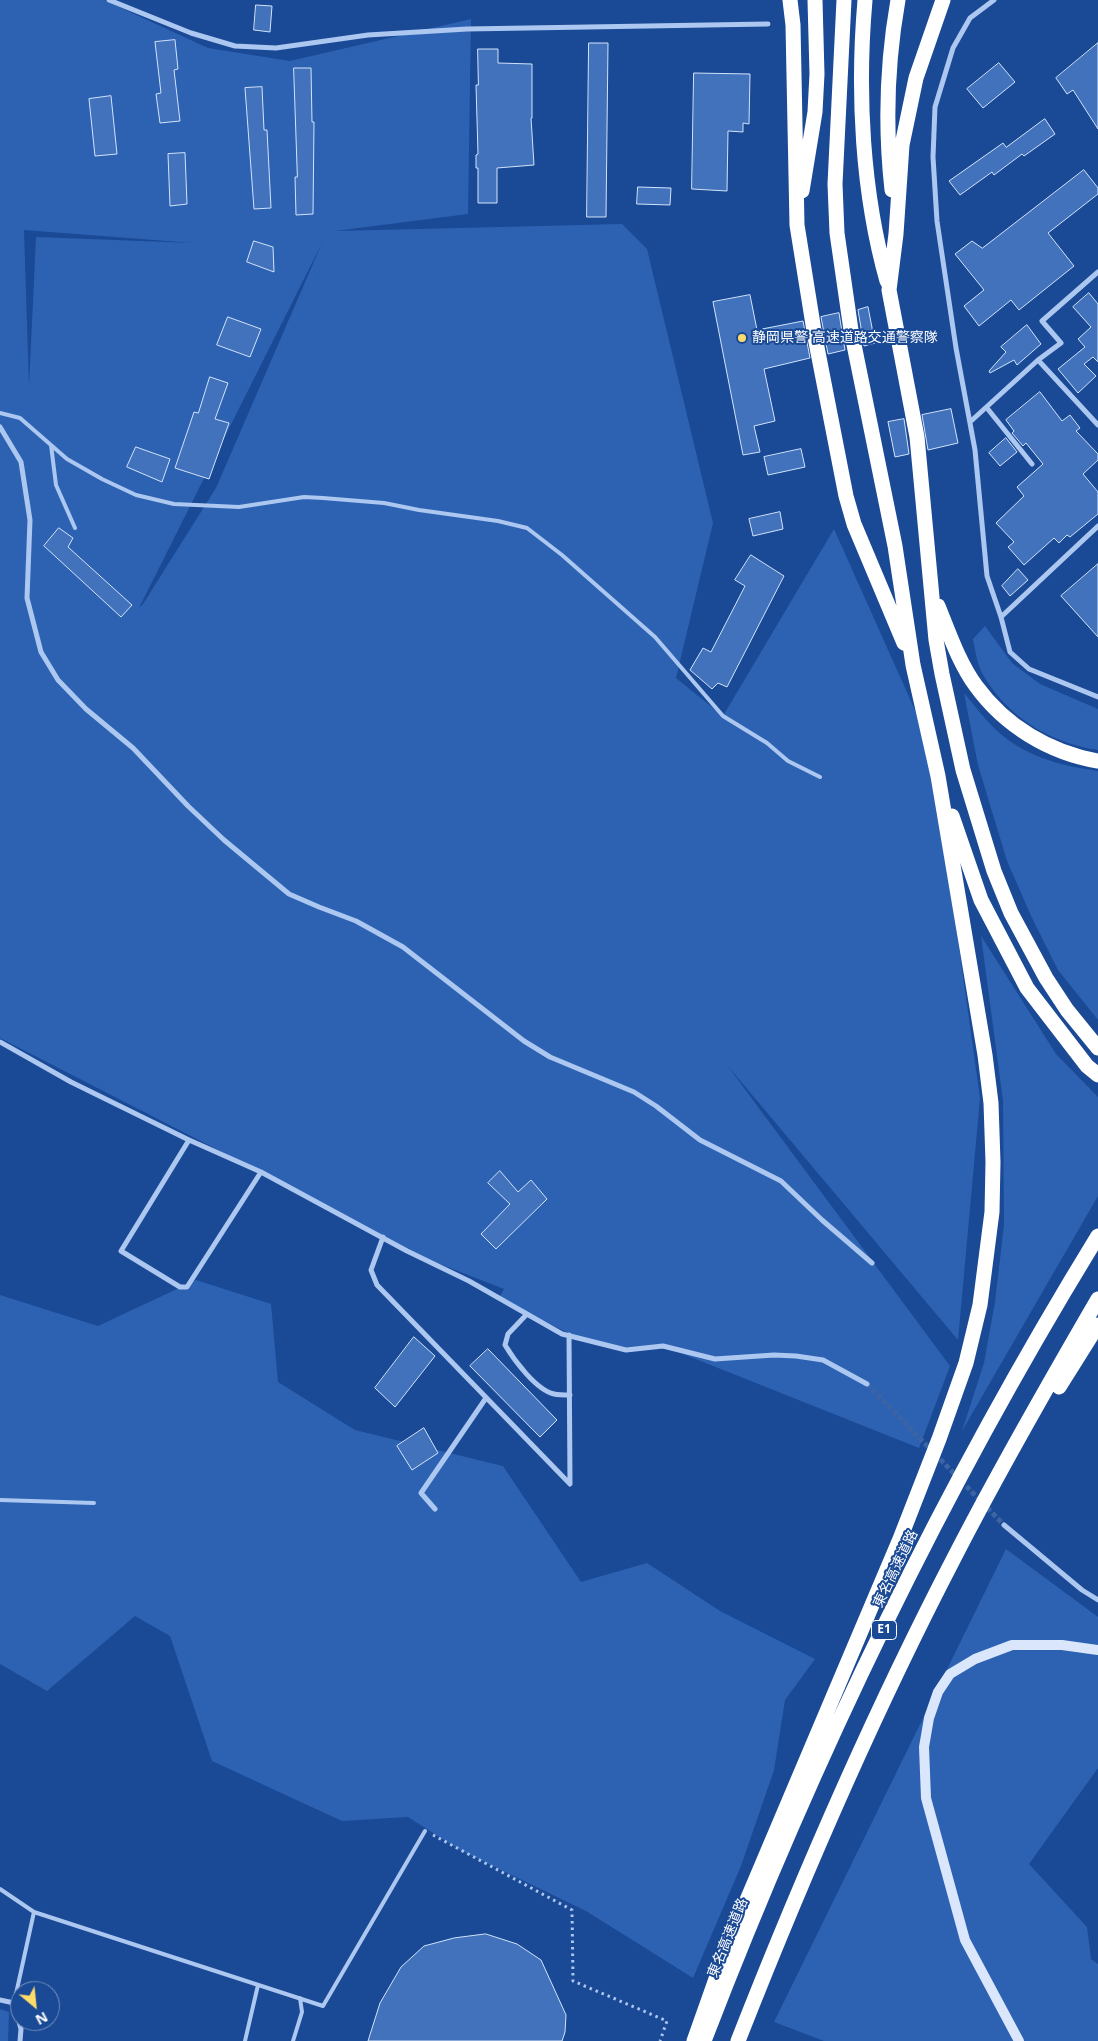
<!DOCTYPE html>
<meta charset="utf-8">
<style>
body{margin:0}
#map{position:relative;width:1098px;height:2041px;overflow:hidden;background:#1a4995;font-family:"Open Sans",sans-serif}
canvas{display:block}
.north{position:absolute;left:10px;top:1981px;width:50px;height:50px;box-sizing:border-box;background:#1a4995;border:1px solid #7692bf;border-radius:50%;rotate:152deg;font-size:14px;font-weight:700;line-height:20px;text-align:center;color:#fff}
.north::after{content:'';display:block;margin:auto;width:18px;height:22px;background:#ffdb6b;clip-path:polygon(50% 0,100% 100%,50% 72%,0 100%)}
</style>
<div id="map">
<canvas width="1098" height="2041"></canvas>
<div class="north">N</div>
</div>
<script>
const g = document.querySelector('canvas').getContext('2d');
g.lineJoin = 'round';
function fillPath(path, color) {
  g.fillStyle = color;
  g.fill(path, 'evenodd');
}
function stroke(path, color, width, dash) {
  g.strokeStyle = color;
  g.lineWidth = width;
  g.lineCap = dash ? 'butt' : 'round';
  g.setLineDash(dash || []);
  g.stroke(path);
}
function label(font, color, halo, rows, align = 'center') {
  g.font = font + ' "Open Sans","Noto Sans JP",sans-serif';
  g.lineWidth = 4;
  g.setLineDash([]);
  g.textBaseline = 'middle';
  g.strokeStyle = halo;
  g.fillStyle = color;
  for (const [text, x, y, turn = 0] of rows) {
    g.save();
    g.translate(x, y);
    g.rotate((+turn || 0) * Math.PI / 180);
    g.textAlign = isNaN(turn) ? turn : align;
    if (halo) g.strokeText(text, 0, 0);
    g.fillText(text, 0, 0);
    g.restore();
  }
}
const green = new Path2D(`
 M0,0h104l104,48 82,13 181,-42 -3,195 -133,17 287,-7 25,25 66,274 -37,155 47,38 111,-187 97,217 49,352 -22,242 -231,-275 223,301 -31,82 -256,-102 -38,1 -53,-12 -73,-37 5,-9 -92,-36 -151,-81 -261,-134zM24,230l169,13 -157,-6 -7,150zM322,243l-106,245 -73,116 -4,4z
 M985,626l27,37 28,21 58,25v41c-48,-7 -92,-34 -116,-77 -5,-10 -7,-23 -9,-34z
 M964,693c10,12 20,25 31,36 28,27 66,37 103,42v249l-40,-50 -26,-52 -25,-57 -29,-96z
 M981,936l75,118 42,43v99l-136,235 22,-68 11,-61 9,-77 -1,-124z
 M196,1280l75,24 7,78 77,48 148,36 78,116 66,-19 73,48 95,48 -30,41 -11,70 -33,96 -48,112 -107,-67 -126,-61 -52,-33 -66,4 -130,-60 -42,-125 -35,-20 -88,75 -47,-27v-369l98,31z
 M1006,1549l92,68v151l-69,96 58,63 4,32 7,5v77h-274l-50,-19z
 M0,2009l9,3 -1,29h-8z`);
const building = new Path2D(`
 M256,5l16,1 -2,26 -16,-2z
 M175,40l3,29 -4,1 6,51 -20,2 -4,-29 5,-1 -6,-51z
 M589,43h19l-2,174h-19z
 M1098,43v86l-25,-39 -6,4 -11,-16z
 M478,49h20v14l34,1v54h-1l3,47 -37,3v35h-19v-35h-2v-13l2,-1 -2,-69h2z
 M999,63l16,19 -32,26 -16,-19z
 M294,68h17l1,54h2l-1,92 -17,1 -1,-38h2z
 M694,73l56,1 -1,50 -6,-1v9l-15,-1 -1,60 -35,-2z
 M262,87l2,43h3l4,78 -17,1 -9,-121z
 M111,96l6,58 -22,2 -6,-57z
 M1045,119l10,15 -31,22 -2,-2 -28,21 -2,-3 -32,23 -11,-14 54,-38 3,4z
 M185,153l2,51 -17,2 -2,-52z
 M1084,170l14,18v6l-50,39 26,33 -55,44 -8,-10 -32,26 -15,-20 20,-16 -29,-36 17,-13 10,7z
 M638,187l33,1 -1,17 -33,-1z
 M254,241l19,6 1,25 -27,-10z
 M1089,293l9,11v58l-5,-5 -9,7 12,12 -18,17 -20,-24 27,-22 -7,-8 13,-12 -18,-20z
 M750,295l7,35 46,-9 7,37 -46,11 11,52 -21,5 6,26 -17,3 -30,-153z
 M868,307l7,36 -11,3 -6,-36z
 M839,313l6,37 -17,4 -7,-37z
 M228,317l33,12 -11,28 -33,-12z
 M1027,325l14,19 -24,21 -3,-5 -24,13 -1,-2 17,-19 -5,-5z
 M210,377l18,6 -13,36 14,4 -20,56 -34,-11 19,-56 4,1z
 M1040,392l22,29 8,-6 10,13 -4,3 22,23v6l-15,14 15,18v22l-28,23 -3,-2 -8,8 -5,-5 -30,27 -16,-18 6,-5 -18,-19 28,-27 -7,-9 26,-23 -17,-21 -3,3 -11,-13 2,-2 -8,-11z
 M951,409l7,34 -30,7 -6,-35z
 M904,419l5,35 -14,3 -7,-35z
 M1006,438l11,14 -17,14 -11,-13z
 M136,447l34,12 -8,23 -35,-15z
 M801,449l4,18 -37,8 -4,-18z
 M780,512l3,17 -30,7 -4,-17z
 M59,528l14,10 -5,9 64,58 -11,12 -77,-71z
 M751,555l33,21 -57,111 -9,-4 -6,6 -22,-19 13,-22 8,4 34,-66 -10,-6z
 M1098,564v73l-37,-41z
 M1018,569l10,11 -18,16 -8,-10z
 M500,1171l18,21 13,-12 16,19 -51,50 -15,-15 29,-30 -22,-21z
 M414,1337l21,19 -40,51 -20,-19z
 M488,1349l69,71 -17,17 -70,-71z
 M424,1428l14,25 -26,17 -15,-24z
 M486,1934l31,10 24,16 25,55 -1,17 -3,9h-194l12,-38 21,-36 23,-21 30,-8z`);
const streetTunnel = new Path2D(`
 M867,1384l137,141`);
const path = new Path2D(`
 M433,1835l139,75 1,71 94,40 -7,20`);
const lane = new Path2D(`
 M0,413l20,5 47,41 35,20 34,16 38,9 65,3 65,-10 19,1 61,5 35,7 79,11 29,7 35,27 93,82 68,79 44,27 21,18 32,16
 M51,445l5,40 19,43
 M0,1500l94,3
 M0,1889l34,23
 M14,2003l20,-91 289,94 102,-175
 M245,2041l13,-56
 M293,2041l9,-29 -2,-14`);
const street = new Path2D(`
 M109,0l82,33 44,13 41,2 92,-13 99,-6 301,-5
 M994,0l-24,18 -17,30 -18,59 -2,50 4,64 19,127 19,102 12,126 14,41 9,35 19,17 69,28
 M1038,360l60,65
 M987,408l45,56
 M970,422l68,-62 23,-17 -19,-22 56,-49
 M0,427l21,35 9,58 -3,78 14,54 17,28 28,29 47,39 55,58 36,34 65,54 30,13 37,14 47,26 121,94 26,16 84,35 22,14 44,34 81,41 41,39 50,43
 M1001,617l97,-91
 M0,1042l71,40 118,58 72,32 146,79 62,30 93,53 64,16 37,-4 52,13 59,-4 22,1 27,4 44,24
 M189,1140l-68,111 59,36h7l74,-115
 M383,1237l-12,33 6,15 193,199 -1,-149
 M527,1314l-19,20 -3,11c9,15 31,45 49,49 5,1 11,1 16,1
 M435,1509l-14,-16 65,-95
 M1004,1525l78,65 16,10
 M0,2000l14,3 7,26 -1,12`);
const secondary = new Path2D(`
 M1019,2041l-54,-101 -39,-142 -2,-51 5,-29 9,-26 12,-18 25,-15 37,-14h50l36,5`);
const highway = new Path2D(`
 M790,0l3,25 4,200 18,112 31,159 8,28 50,119
 M865,0c-8,92 -3,192 22,281
 M943,0l-27,78 -14,67 -6,89 -7,56 28,147 19,203 6,34 21,96 31,101 17,42 35,65 21,32 31,38
 M892,190c-7,-63 -5,-128 6,-190
 M802,191l13,-79 2,-38 -2,-74
 M938,606c11,27 21,57 38,80 29,40 74,67 122,75
 M952,816l29,84 46,88 60,78 11,9
 M1059,1387l39,-62
 M694,2041l34,-96 172,-406 39,-100 27,-76 14,-58 12,-93 1,-50 -2,-59 -6,-48 -47,-279 -25,-111 -18,-119 -44,-216 -14,-97 -2,-49 9,-184
 M704,2041c107,-278 238,-551 394,-805
 M738,2041c64,-163 134,-325 215,-481 45,-88 95,-175 145,-261`);
const markers = [
 [742,338,5,"#ffdb6b"]
];
const shields = [
 [884,1630,25]
];
const shieldNames = [
 ["E1",884,1630]
];
const poiNames = [
 ["静岡県警 高速道路交通警察隊",752,338]
];
const streetNames = [
 ["東名高速道路",896,1569,-64],
 ["東名高速道路",728,1938,-68]
];
fillPath(green, '#2d62b3');
fillPath(building, '#4272bc');
stroke(building, '#d2e3fb', 1);
stroke(streetTunnel, '#3c64a5', 5, [5, 2.5]);
stroke(path, '#acc7f0', 3, [2.5, 4]);
stroke(lane, '#acc7f0', 4);
stroke(street, '#acc7f0', 5);
stroke(secondary, '#d9e6fb', 10);
stroke(highway, '#fff', 15);
for (const [x, y, r, color] of markers) {
  const dot = new Path2D();
  dot.arc(x, y, r, 0, 2 * Math.PI);
  g.fillStyle = color;
  g.fill(dot);
  stroke(dot, '#1a4995', 2);
}
for (const [x, y, w] of shields) {
  const box = new Path2D();
  box.roundRect(x - w / 2, y - 9.5, w, 19, 4);
  g.fillStyle = '#1a4995';
  g.fill(box);
  stroke(box, '#fff', 1);
}
label('bold 12px', '#fff', null, shieldNames);
label('14px', '#fff', '#1a4995', poiNames, 'left');
label('14px', '#fff', '#1a4995', streetNames);
</script>
